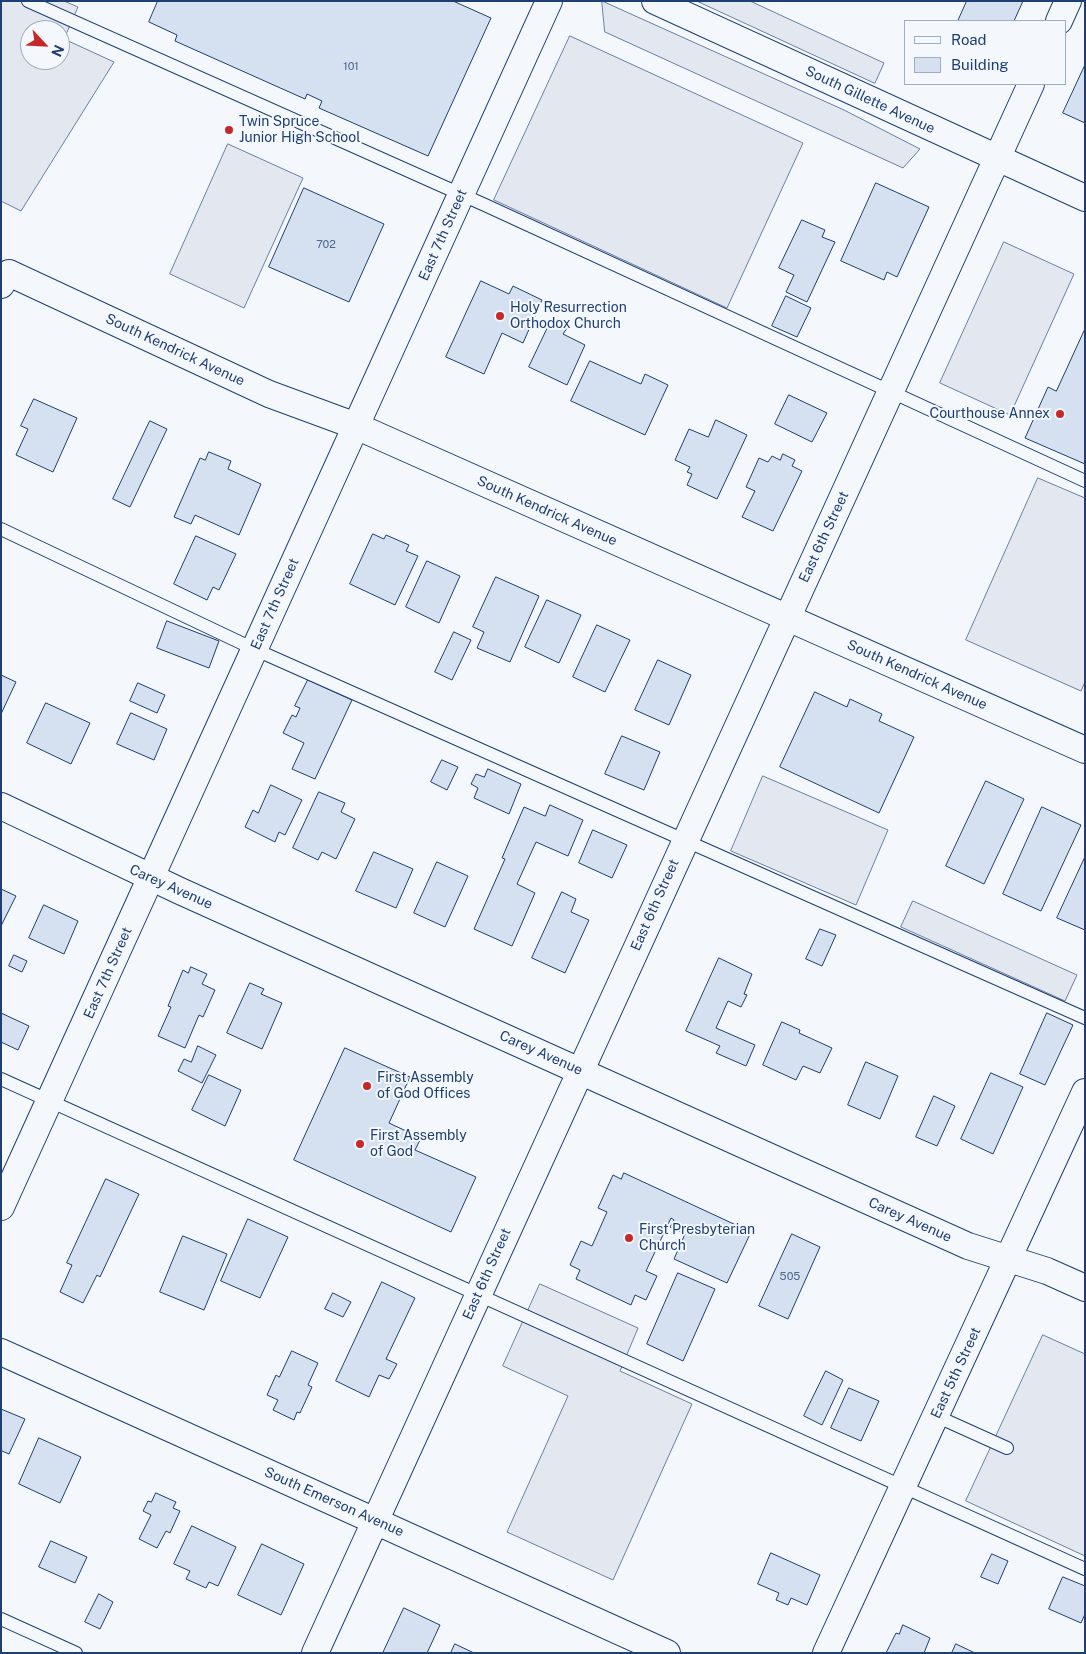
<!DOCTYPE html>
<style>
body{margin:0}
#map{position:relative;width:1086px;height:1654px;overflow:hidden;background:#f4f7fb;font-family:"Public Sans",sans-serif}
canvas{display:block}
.frame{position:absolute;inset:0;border:2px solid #1d3f73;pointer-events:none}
.legend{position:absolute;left:904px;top:20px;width:162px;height:65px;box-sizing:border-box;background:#f4f7fb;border:1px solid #9eadc5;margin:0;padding:6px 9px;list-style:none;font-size:15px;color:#1d3f73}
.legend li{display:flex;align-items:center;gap:10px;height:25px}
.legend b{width:25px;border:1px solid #9eadc5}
.north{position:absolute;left:20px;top:20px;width:50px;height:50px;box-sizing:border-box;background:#f4f7fb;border:1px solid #9eadc5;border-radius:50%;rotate:115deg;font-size:14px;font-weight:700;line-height:20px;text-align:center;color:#1d3f73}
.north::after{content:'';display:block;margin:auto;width:18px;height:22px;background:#c62828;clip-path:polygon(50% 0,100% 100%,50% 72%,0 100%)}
</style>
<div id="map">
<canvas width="1086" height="1654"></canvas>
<div class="frame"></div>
<ul class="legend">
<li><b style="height:6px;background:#f4f7fb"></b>Road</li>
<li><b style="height:14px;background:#d5e0f0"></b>Building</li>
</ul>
<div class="north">N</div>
</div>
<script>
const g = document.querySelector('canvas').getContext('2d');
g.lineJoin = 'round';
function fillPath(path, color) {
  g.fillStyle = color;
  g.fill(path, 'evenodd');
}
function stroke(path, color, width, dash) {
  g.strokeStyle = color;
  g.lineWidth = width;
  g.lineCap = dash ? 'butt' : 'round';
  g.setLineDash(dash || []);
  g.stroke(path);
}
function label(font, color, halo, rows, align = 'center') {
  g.font = font + ' "Public Sans",sans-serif';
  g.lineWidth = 4;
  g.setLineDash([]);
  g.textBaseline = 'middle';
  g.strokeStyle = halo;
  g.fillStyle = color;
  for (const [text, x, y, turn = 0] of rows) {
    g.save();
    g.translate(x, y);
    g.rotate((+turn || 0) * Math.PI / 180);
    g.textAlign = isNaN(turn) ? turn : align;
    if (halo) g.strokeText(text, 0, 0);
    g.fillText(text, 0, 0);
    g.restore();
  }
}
const parking = new Path2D(`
 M1,1h63l14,6 -14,32 50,23 -93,149 -20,-10zM30,30h30v30h-30z
 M602,1l242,109 76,39 -17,19 -298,-136z
 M697,1h53l134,62 -9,20z
 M570,36l233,107 -76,165 -233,-108z
 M228,144l75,34 -59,130 -74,-34z
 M1004,242l70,32 -64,141 -70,-32z
 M1038,478l47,20v184l-4,9 -115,-51z
 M763,776l125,54 -32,75 -125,-54z
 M913,901l164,74 -12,26 -164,-74z
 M540,1284l98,44 -18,43 72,33 -79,176 -106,-48 61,-136 -65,-30z
 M1043,1335l42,19v202l-119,-55z`);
const building = new Path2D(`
 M158,1h295l38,17 -63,138 -109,-48 3,-7 -15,-7 -2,5 -130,-58 2,-6 -28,-13z
 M967,1h56l-9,20h-56z
 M1085,65v58l-22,-10z
 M876,183l53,24 -32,70 -10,-5 -3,8 -43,-19z
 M304,188l80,36 -35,78 -80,-35z
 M802,220l23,10 -3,7 13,5 -28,60 -21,-10 8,-17 -15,-7z
 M481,281l28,13 4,-8 29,14 -19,43 -21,-10 -18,41 -38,-17z
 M786,296l25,12 -14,29 -25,-11z
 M551,321l16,7 -4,6 22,11 -18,40 -38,-18z
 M1085,329v135l-60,-26 23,-51 8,4z
 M590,361l51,23 4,-10 23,11 -23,50 -74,-34z
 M789,395l38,18 -15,29 -37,-18z
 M34,399l43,19 -24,54 -37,-17 12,-26 -7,-3z
 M716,420l31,15 -30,64 -30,-14 5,-11 -5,-2 3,-5 -15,-7 14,-31 19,8z
 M150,421l17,8 -37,78 -17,-8z
 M209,452l22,9 -3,8 33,15 -22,51 -44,-20 -4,9 -17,-7 26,-59 5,2z
 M783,454l12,6 -3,6 10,5 -29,60 -31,-14 13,-26 -9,-4 13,-29 9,4 4,-6 8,4z
 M373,534l11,5 2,-4 23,10 -3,6 12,5 -23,49 -45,-21z
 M196,536l40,18 -17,36 -6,-3 -6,13 -33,-16z
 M427,561l33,15 -21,47 -33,-16z
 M496,577l43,19 -29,66 -33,-14 7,-16 -11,-5z
 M547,600l34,15 -22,48 -34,-16z
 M167,621l52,20 -10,27 -52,-20z
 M597,625l33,15 -25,52 -32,-15z
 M454,632l17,8 -19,40 -17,-8z
 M658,660l33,15 -22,50 -34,-15z
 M1,675l15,7 -15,32z
 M308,680l44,20 -37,79 -23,-10 12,-26 -21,-10 9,-18 4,2 4,-9 -5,-2z
 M138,683l27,12 -8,18 -27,-12z
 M815,692l32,15 3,-8 32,15 -3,7 35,16 -35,76 -99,-46z
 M46,703l44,20 -19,41 -44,-21z
 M131,713l36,16 -13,31 -37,-16z
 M622,736l38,16 -16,38 -39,-16z
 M442,760l16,7 -11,23 -16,-8z
 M488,769l33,15 -12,30 -35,-16 4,-10 -7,-4 5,-10 8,3z
 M986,781l38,18 -40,85 -38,-18z
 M271,785l31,15 -17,35 -6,-3 -4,10 -30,-15 8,-17 5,3z
 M319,792l26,11 -4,9 14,7 -19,40 -14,-7 -4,8 -25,-12z
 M550,805l33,15 -15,36 -32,-14 -19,42 18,9 -23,53 -38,-17 31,-70 -3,-1 22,-51 21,9z
 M1042,807l39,18 -40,86 -38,-17z
 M593,830l34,15 -15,33 -33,-15z
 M374,852l39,17 -17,39 -40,-17z
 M1085,857v73l-28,-12z
 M437,862l31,14 -23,51 -31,-14z
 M1,889l15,7 -15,30z
 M562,892l14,7 -5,13 18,8 -24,53 -33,-15z
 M44,905l34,16 -14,33 -35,-16z
 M820,929l16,6 -14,31 -16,-7z
 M14,955l13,6 -5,11 -13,-6z
 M719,958l33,16 -8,20 3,1 -6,12 -13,-6 -12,27 39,17 -9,21 -30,-13 4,-7 -34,-15z
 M191,967l16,7 -5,10 13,6 -12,27 -4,-2 -14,33 -27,-12 13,-29 -3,-1 15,-36 5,3z
 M250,983l14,6 -3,5 21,9 -20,46 -35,-16z
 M1,1013l28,13 -11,24 -17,-8z
 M1047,1013l26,12 -28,60 -25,-11z
 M782,1022l18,8 -1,3 33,15 -12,25 -17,-7 -7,14 -33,-15z
 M198,1046l18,9 -14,28 -24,-12 6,-12 7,3z
 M345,1048l65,29 -21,46 32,15 -6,12 61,27 -25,55 -157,-72z
 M866,1062l32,14 -18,43 -32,-14z
 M991,1073l32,14 -30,67 -32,-15z
 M209,1075l32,15 -16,36 -33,-16z
 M934,1096l21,10 -18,40 -21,-9z
 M624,1173l127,59 -24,51 -53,-24 11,-25 -15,-7 4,-7 -3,-2 -25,53 11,5 -11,24 -11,-5 -4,10 -55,-26 4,-9 -10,-5 11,-24 11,5 15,-34 -9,-4 15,-33 8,4z
 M106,1179l33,15 -39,83 -3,-2 -14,28 -23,-11 12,-27 -5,-2z
 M248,1219l40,18 -28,61 -39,-17z
 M792,1234l28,13 -32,72 -29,-13z
 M183,1236l44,18 -23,56 -44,-18z
 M678,1273l37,16 -32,72 -36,-17z
 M382,1282l33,16 -29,61 11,5 -8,15 -10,-4 -10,22 -33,-16z
 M333,1293l18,9 -8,15 -18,-8z
 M292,1351l26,12 -10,22 4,2 -12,26 -3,-1 -3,8 -21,-10 5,-10 -11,-5 9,-20 3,2z
 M826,1371l17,9 -21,45 -18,-9z
 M849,1388l30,13 -18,40 -30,-13z
 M1,1409l24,10 -16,35 -7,-3 -1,1z
 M39,1438l42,19 -21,46 -41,-19z
 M156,1493l20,9 -3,6 7,3 -10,22 -4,-2 -9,17 -18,-9 12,-24 -8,-4 5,-10 3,1z
 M192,1526l44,21 -18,39 -9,-4 -3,6 -20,-9 4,-8 -16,-7z
 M51,1541l36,16 -12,26 -36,-16z
 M262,1544l42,20 -23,51 -43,-20z
 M771,1553l49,22 -13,30 -16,-7 -3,7 -12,-5 3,-7 -21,-9z
 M992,1554l16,7 -10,23 -17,-7z
 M1063,1577l22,9v28l-4,9 -32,-14z
 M99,1594l14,8 -13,27 -15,-7z
 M404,1608l36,17 -13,28h-44z
 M903,1625l27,13 -6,15h-38l10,-20 3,1z
 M455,1644l19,9h-23z
 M956,1644l19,9h-23z`);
const lane = new Path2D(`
 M28,1l457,204 600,276
 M1,529l253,120 831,369
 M1,1079l1084,490
 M936,1416l71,32
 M1,1619l75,34`);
const street = new Path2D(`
 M655,1l430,197
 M1059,21l9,-20
 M1,285l8,-12 260,121 87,32 729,324
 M1,806l179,85 788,355 79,25 38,17
 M1,1207l548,-1206
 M1,1352l666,301
 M315,1653l716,-1569
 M826,1653l259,-561`);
const markers = [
 [229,130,5,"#c62828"],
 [500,316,5,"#c62828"],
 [1060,414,5,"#c62828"],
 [367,1086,5,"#c62828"],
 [360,1144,5,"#c62828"],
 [629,1238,5,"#c62828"]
];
const numberNames = [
 ["101",351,67],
 ["702",326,245],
 ["505",790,1277]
];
const streetNames = [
 ["South Gillette Avenue",870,100,25],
 ["East 7th Street",443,235,-66],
 ["South Kendrick Avenue",175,350,25],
 ["South Kendrick Avenue",547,511,24],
 ["East 6th Street",824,537,-65],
 ["East 7th Street",275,604,-66],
 ["South Kendrick Avenue",917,675,24],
 ["Carey Avenue",171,887,24],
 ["East 6th Street",655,905,-66],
 ["East 7th Street",108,973,-66],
 ["Carey Avenue",541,1053,24],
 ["Carey Avenue",910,1220,24],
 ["East 6th Street",487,1274,-66],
 ["East 5th Street",956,1373,-65],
 ["South Emerson Avenue",334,1502,24]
];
const poiNames = [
 ["Twin Spruce",239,122],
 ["Junior High School",239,138],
 ["Holy Resurrection",510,308],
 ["Orthodox Church",510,324],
 ["Courthouse Annex",1050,414,"right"],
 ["First Assembly",377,1078],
 ["of God Offices",377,1094],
 ["First Assembly",370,1136],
 ["of God",370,1152],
 ["First Presbyterian",639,1230],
 ["Church",639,1246]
];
fillPath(parking, '#e3e8f0');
stroke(parking, '#687fa3', 1);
fillPath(building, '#d5e0f0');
stroke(building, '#1d3f73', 1);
stroke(lane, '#1d3f73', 14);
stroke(street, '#1d3f73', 28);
stroke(lane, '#f4f7fb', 12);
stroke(street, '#f4f7fb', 26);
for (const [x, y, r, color] of markers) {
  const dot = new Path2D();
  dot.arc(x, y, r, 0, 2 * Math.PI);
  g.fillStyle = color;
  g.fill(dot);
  stroke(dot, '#f4f7fb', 2);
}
label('11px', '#4b6792', null, numberNames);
label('14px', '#1d3f73', '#f4f7fb', streetNames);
label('14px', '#1d3f73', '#f4f7fb', poiNames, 'left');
</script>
